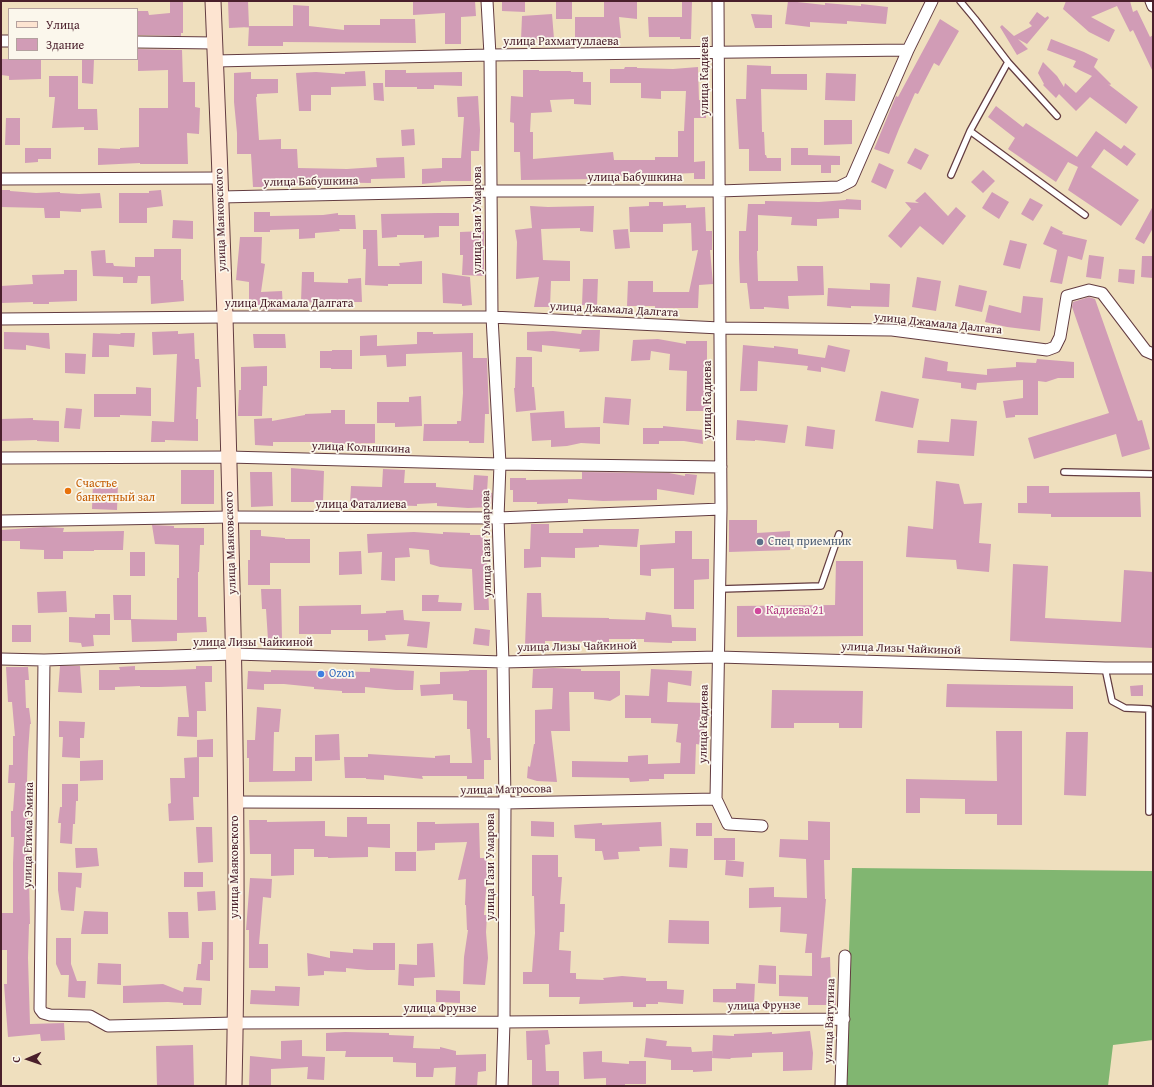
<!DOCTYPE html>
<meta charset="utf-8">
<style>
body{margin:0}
#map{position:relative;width:1154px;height:1087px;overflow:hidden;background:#efdfbe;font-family:"Gentium Book Plus",serif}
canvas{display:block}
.frame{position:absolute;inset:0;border:2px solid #4a1f2b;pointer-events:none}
.legend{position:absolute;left:8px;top:8px;width:130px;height:52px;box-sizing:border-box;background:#fbf7ec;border:1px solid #b4a19f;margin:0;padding:5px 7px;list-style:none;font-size:12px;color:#4a1f2b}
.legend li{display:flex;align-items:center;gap:8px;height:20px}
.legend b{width:20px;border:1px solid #b4a19f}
.north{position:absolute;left:8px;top:1039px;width:40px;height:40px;-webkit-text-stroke:3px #fbf7ec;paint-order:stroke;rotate:268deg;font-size:11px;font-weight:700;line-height:16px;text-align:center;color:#4a1f2b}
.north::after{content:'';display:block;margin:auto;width:14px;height:18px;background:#4a1f2b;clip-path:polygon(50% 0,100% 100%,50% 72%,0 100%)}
</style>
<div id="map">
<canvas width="1154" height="1087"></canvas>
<div class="frame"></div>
<ul class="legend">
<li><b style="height:5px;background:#fde4d1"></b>Улица</li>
<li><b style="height:11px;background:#d19cb6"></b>Здание</li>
</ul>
<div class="north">С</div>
</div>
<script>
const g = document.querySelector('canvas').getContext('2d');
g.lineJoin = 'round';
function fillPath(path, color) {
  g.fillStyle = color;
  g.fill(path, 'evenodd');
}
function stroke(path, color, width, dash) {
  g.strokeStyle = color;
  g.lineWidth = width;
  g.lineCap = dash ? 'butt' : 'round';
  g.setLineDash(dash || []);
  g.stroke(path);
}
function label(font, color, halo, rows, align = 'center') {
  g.font = font + ' "Gentium Book Plus",serif';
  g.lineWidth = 3.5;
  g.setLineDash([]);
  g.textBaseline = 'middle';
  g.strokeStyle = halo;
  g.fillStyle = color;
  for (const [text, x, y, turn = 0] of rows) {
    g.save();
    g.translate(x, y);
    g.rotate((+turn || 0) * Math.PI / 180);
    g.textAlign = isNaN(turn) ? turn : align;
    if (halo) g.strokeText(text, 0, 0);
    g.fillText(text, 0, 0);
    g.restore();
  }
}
const forest = new Path2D(`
 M852,868l301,3v169l-40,5 -5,41h-264z`);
const building = new Path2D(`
 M170,1h13v32h-2v3l-43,-1 -1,-24h11l1,4 21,-2z
 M228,1h20l1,26 -20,1z
 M413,1h62l1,15 -15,1v27h-16v-31l-32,2z
 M502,1h23v11l-23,-1z
 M556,1h16v18h-16z
 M604,1h33v18l-18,-2 2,21 -27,-1v2l-19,1v-23h29z
 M682,1h10l-1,38h-11v-2h-31l-1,-20h34z
 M788,1l37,4v-2l36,3v-2l27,3 -2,17 -39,-3v3l-37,-2v5l-25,-3z
 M1066,1h64l3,11 4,-2 13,27 3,-2v37l-20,-42 -3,2 -13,-26 -26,11 24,13 -6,12 -20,-10 -26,-23z
 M293,5l16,1v20l35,4v-5h36v-6h35l1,24 -133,-1v4h-35l1,-20h44z
 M1037,12l8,6 3,-2 1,2 -22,26 -9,-5 10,10 -11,6 -17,-28 2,-2 12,11 18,-10 -3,-3z
 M552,14l2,25 -33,1 1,-24z
 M751,14l21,1v13h-17z
 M940,19l19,12 -20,35 -5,-3 -16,31 -3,-1 -16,36 -10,25 -15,-5 22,-53 2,1z
 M1051,39l33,13 14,7 -4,8 17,17 -1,1 -2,-1 30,23 -12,17 -36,-27 -14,14 -17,-17 -3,4 -13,-13 1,-1 -6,-11 5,-11 14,14 7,11 1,-4 11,10 16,-17 -19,-9 3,-6 -29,-11z
 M138,49l44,1 1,32h12v25l5,1 -1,26 -12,-1 1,31h-48v-1l-42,2v-17l22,1v-1l19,-1v-39h29v-38l-30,1z
 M1,59h40v20l-32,1v-4l-8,-1z
 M82,59h12l-1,25 -11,-1z
 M747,65l24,1v8h36v16l-46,-1 1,43h2l1,23h1l1,3h14v13h-32v-22h-10l-3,-50h10z
 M625,67h12v1l36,1 25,-2 1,33 7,1v17h-12v44l11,-1v18h-11v-6l-23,1v3l-56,-1v2l-16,1 -78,1 -1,-28h-6v-29l-4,-1 1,-26 12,1v-27h16v1h32v1h12v10h8v23l-17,-1v-5l-24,1 2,12 -21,1 -1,19h3v27l80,-7 1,8h41v-3h23v-26h6l2,-40h-25v8l-20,-1v-15h-31v-14h14z
 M385,70h21v3l56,-1v14l-28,-1v4h-17v-2h-32z
 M365,71l1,15 -35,1v8h-20v16h-12l-3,-38 20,-1 29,2v-2z
 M251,72v7h27v14l-21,1v3h-1l3,43 22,-1v10h16l1,19 49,1 30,-2 -1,-9 28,-1 1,21 -34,1v4l-56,-1v2h-16v-1l-34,1 1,3h-13l-2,-33h-14v-21l-3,-31v-29z
 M826,73l30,1 -1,27 -30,-1z
 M49,76h29v33h19l1,21h-14v-3l-32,1 3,-31h-6z
 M373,83h10l1,18 -10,-1z
 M478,96l2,34 -1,21h-8v30h-30v1l-19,2v-15l20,-1v-10h19l3,-41h-6l-1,-20z
 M996,106l27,21 3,-4 51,34 19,-26 25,18 3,-4 12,9 -9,12 -23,-17 -13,18 48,33 -18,26 -53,-36 10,-23 -10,-5 -12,20 -48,-33 7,-11 -27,-21z
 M6,118h14v27h-15z
 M824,120h28v24l-28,1z
 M414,129l1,16 -13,1 -1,-16z
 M25,148h26v11h-13v3l-13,1z
 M791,148h17v7l32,1v9h-9v8h-10v-8h-30z
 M915,148l14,7 -8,15 -14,-7z
 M879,163l15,7 -8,19 -15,-7z
 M983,170l12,11 -12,12 -12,-11z
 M1,190h9v1l26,2 24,-1v1l19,1 21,-1 2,15 -21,1v3l-21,-1v7h-15l-1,-10 -43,-1z
 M161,190l2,16 -16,2v15h-28v-30h30v-2z
 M925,192l23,24 8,-9 10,9 -23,29 -23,-19 -19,22 -13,-12 23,-27 -6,-7 14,1 -4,-2z
 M992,192l17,10 -10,17 -17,-11z
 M1030,198l13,7 -10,16 -12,-7z
 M846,199l15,1v10l-22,-1v9l-22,1v7l-26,-1 1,-8 -34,-2v36h-1l1,30h40l-1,-15h26l1,29 -36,1 1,13 -25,-2v2h-14l-3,-26h-7l-1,-25v-27h7l2,-27h17v-3l54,1 27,-2z
 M649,202h14v4l23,-1v3l19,-1 1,24h6v19h-2l3,34 -14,1 -1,23h-43v-2h-28l1,-25h25v11h36l9,-42 -6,1 -1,-28 -28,1v8h-33l-1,-25 20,-1z
 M530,206l18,1 46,-1 -1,26 -13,-1v-3l-39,1 2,31 27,1v20h-19l-1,26h-16l5,-30 -23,2 1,-37 -2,-12 17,-2z
 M1153,206v22l-9,16 -9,-5z
 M254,212h16v4l53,-1 15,-2v2h17l1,14h-17l1,2 -25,2v5l-16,1v-10l-29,1v2h-16z
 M438,213h21v13h-20v11l-15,1v-3h-27v2l-15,1 -1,-24z
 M173,220l20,1v18l-21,-1z
 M1051,226l12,6 -1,2 25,6 -5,20 -14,-4 -6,28 -12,-2 7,-32 -14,-6z
 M628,229l2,19 -15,1 -2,-19z
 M363,230h14l1,36h22l-1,-3 23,-2v23h-34v2l-23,-1 1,-36h-3z
 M484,231v45l-22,-1 1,-20h-3v-23z
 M240,237h22l-1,26 4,1 -4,28 21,-1 1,18 -20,1v-5l-14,1v-24l-13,-2z
 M1010,240l17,4 -7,25 -17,-4z
 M154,249h27v31h2l1,21 -33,3 -1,-28h-12l-1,7h-14v-6l-30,-1 -2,-25 14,-1 1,13h7l1,3 21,1v-10h19z
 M1089,255l15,2 -3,22 -15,-2z
 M1142,256h11v22l-12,-1z
 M1119,269l16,1 -1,14 -16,-2z
 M64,270h13v31l-28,1v2h-16v-2l-32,1v-17l32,-2 -1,-9 32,-1z
 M302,272h12v10l34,1v-4l13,-1 1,24h-17v2l-44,-2z
 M442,273l28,4 2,28 -10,1v-2l-19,-1z
 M917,277l24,4 -5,30 -24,-4z
 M583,279h15l-1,27 -15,-1z
 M870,283l20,1 -1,23 -38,-1v2l-24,-2 1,-18 42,2z
 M959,285l28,6 -5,21 -27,-6z
 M1023,296l20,2 -3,33 -33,-4 -22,-5 4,-17 32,8z
 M1089,297l6,2 43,122 4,-1 8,29 -28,8 -6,-23 -82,25 -6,-21 81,-25 -37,-106 1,-5z
 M582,330h18l-1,21 -20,1 1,-3 -38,-4v7l-15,-2v-18l26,-1 28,3z
 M178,331v3l16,-1 1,26h4l2,28h-4l-1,32h2v22l-33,-1v2h-14l1,-21 22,1 3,-68 -24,1 -1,-23z
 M4,332l45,1 1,16 -24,-4v5l-22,-1z
 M417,332h16v2l40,-1v25h14l2,56h-4l-1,29h-15v-2h-46l1,-17h33v-3h4l2,-28 -1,-41 -56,2v12l-19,1 -1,-12 -26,1v-20l17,-1v11l40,-2z
 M93,333l28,1 -1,-1h15l-1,14 -25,-2v12h-17z
 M253,334h32l1,14h-32z
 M658,339l28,5v-3h21v25h5l-1,45h-25l1,-40 -18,-1 1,-16 -19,-3 -1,9 -19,1 2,-21z
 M743,345l31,3v-2l24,3v5l27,4 3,-13 22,5 -5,22 -24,-5v5l-14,-2 1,-4 -50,-5 -1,30h-17z
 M332,350h20v19h-21v-1h-11v-17h12z
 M65,353l21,1 -1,20 -20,-1z
 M516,357h16v30h2l2,23 -20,2 -2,-24h1z
 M925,357l23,5 -1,9 40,4v-6l29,-2v-5l20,1 1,-4 37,3v16h-16l-12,4 -8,-1v34h-23v2l-9,1 -3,-17 20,-3v-18l-46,3 -1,7 -15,-2v-5l-39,-5z
 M267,366v20h-4l-1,30h-24l1,-26h2v-23z
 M136,387l15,1v28l-31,-1v2h-26v-23h42z
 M881,391l38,8 -6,29 -38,-7z
 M421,396l1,30 -27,1v-4h-18v-21h32v-5z
 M605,397l26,2 -2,26 -26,-2z
 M66,408l16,1 -2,20 -16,-1z
 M331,410h14v14h30v19l-43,1v-2h-59v4l-18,-1 -1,-26 18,-1v3l33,-6v-1l26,-1z
 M564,411l1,17 35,-1v17l-19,-1 -14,3 -16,1v-7l-19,1 -2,-28z
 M33,418v2l26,1v21l-22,-1v-1l-36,1v-22z
 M951,419l26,2 -3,35 -57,-3 1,-13 31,2z
 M737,420l51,5 -3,18 -30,-3v1l-19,-1z
 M663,426l39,4 1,14 -19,-3h-25v3h-16v-16h20z
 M807,426l28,4 -2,19 -28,-3z
 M291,468l33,3 -1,31h-32z
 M383,469l22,1 -1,13h32v4l37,3 1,-15 14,1 -1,16 5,1 -1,14 -23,1 -31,-2v-3l-20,1v2l-67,-2 1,-18 31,1z
 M181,470h33v34h-33z
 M250,472h22l1,34 -22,1z
 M582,472l87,1 16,3v-2h3l9,1 -3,20 -37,-6v11l-54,1 -35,-2v4l-31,1v-2h-24v-12h-3v-12h16v2l56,-1z
 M936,481l23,3 5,20 18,-1 -3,40 12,1 -2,28 -32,-3 -1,-9 -50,-3 2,-31 25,3z
 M93,482l25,1 -1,27 -25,-1z
 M1027,486h22v7l91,-1 1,25h-90v-3l-33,-1v-10h9z
 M729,520h28v13l33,-2v19l-61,2z
 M531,524h18v9h34v-4h56l-2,18 -38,-2v2l-24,1v10l-34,-1v10l-17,1v-19h6z
 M152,525l22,1v2h30v17h-4l-1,27h-1v45h8l1,15 -30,1v8l-45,1 -1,-22h-17l-1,-25h18v24l46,1v-42h2v-33l-24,-1z
 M44,527l20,1 -1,4 61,-1 -1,19h-29v1h-31v8h-19v-9l-24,-1v-8h-19v-11z
 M250,530h11v6l24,2v1h25v24h-40v22h-22v-25h2z
 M675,531h17v28h17v20l-15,1v29h-20v-41l-23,1v7l-11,-1v-30l35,-2z
 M414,532l29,2v-2l27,1v2h15v28h2l2,47h-15l-2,-41 -32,-2 -10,-3 -1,-14 -20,-2 1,9 -15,1v23l-14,-1 1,-28 -14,1 -1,-19z
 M361,551l1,23 -23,1v-23z
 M130,552h15v24h-15z
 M836,561h27v75l-126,1v-31l98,-1z
 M1013,564l35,2 -3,52 76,4 3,-52 29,2v76l-143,-7z
 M261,589h20l1,51h-14l-2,-31h-4z
 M66,591l1,21 -29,1 -1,-21z
 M527,593h14l1,24 67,1v1l36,1 1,-8 25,3 1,12 24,1v13h-24v2l-28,-1v-3h-35v3l-64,-1v3l-20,1z
 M422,595h17l-1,7 24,1 -1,8h-39z
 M361,605v9l25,-1v-2l17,-1 1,10 26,2 -3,26 -20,-2 2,-12 -24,1 1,5 -18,1v-11h-37v4h-32v-28z
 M95,614h15v21h-17l1,11 -12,1 -1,-4 -12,-1v-25l26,1z
 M12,625h19v17h-19z
 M475,628l15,2 -1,16 -16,-2z
 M60,666h20l2,27 -24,-1z
 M135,666v4h37l24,-1v-3h16v16h-7l1,29h-9v26l-20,-1 1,-19h11l-3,-31 -27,1h-19v-1l-25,1v3h-16v-20h21l-1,-3z
 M6,667h22l1,13h-4l1,28h3l2,16h-1l-2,28 -2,59h2v30l-2,35h3l1,48h-1l-1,34 2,66 34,-1 1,17 -24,1 -1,-7 -32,3 -4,-53h3v-34h-6v-37h12v-50l1,-26h-3v-26h2l2,-28h-7l1,-18h4v-29h2l-3,-34h-4z
 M370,668l44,3 -1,19h-17l-31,-3v6h-23v-2l-28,-2v-2l-30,-3h-20v6l-17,-1 1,-18 23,1v-2l99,2z
 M553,668l28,1v2h39v24l-10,6 -16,-2v-7h-25l1,39h-19l6,51 -20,-1 -10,-3 1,-12 2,1 4,-23h1v-34l17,-1 1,-21h-21l1,-19z
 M651,669l41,2 -1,15 -23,-4 -1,20 38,1 1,18h-1l-3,24 -6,-1 -1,30h-31v5h-15v2l-19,1 -1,-4 -57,-1v-16l56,1v-6l20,-1v9l32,-1 1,-20 -5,-1 2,-18 -27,-1v-5h-26v-23l24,1z
 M469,670h18v68h3l1,22h-7v19h-17v-3h-45l1,3 -39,-4v5l-18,-1v-1h-21l-1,-21h24v-3l67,4v-2l15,-1v8h22l-2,-34h-3v-28l-14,-1v-6l-32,2 -1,-11 20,-1v-12l29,-1z
 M947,684l126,2v23l-127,-2z
 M1143,685v11h-12l-1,-10z
 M772,690l91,1 -1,37h-23v-5h-45v5h-23z
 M257,707l24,2 -2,23h-5l-1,39h22v-14h17v24l-63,1v-24h-2v-18h8z
 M59,721l26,1 -1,16h-4v20l-18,-1 1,-20h-4z
 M996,731h26v94h-25v-11h-32v-15l-45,-1v15h-14v-34l91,2z
 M1066,732h22l-2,64 -22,-1z
 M339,734l1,26 -25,1v-26z
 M213,739v18h-16v-17z
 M199,757v40h-6l1,23 -25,1 -1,-17 3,-1 -1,-25h15l-1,-20z
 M103,760v20l-23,1v-20z
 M62,784h16v17h-2l-1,23h-2l-1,20 -12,-1 1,-20h-3l2,-16h2z
 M347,817h20v7h23v24l-22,-1v10l-40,1v-1h-14v-8h-20v26l-23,1v-22h-21l-1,-34h18v2l58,-1v15l22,1z
 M531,821l23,1v15l-23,-1z
 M808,821l22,1v38h-6l1,39h1l-5,59 9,-1 1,31h5v17h-28v-8l-29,-1v-21l33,1v-23h-7l2,-19 -27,-2 1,-25 -32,1v-20l25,-1v10l33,1 -1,-39 -27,-2 1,-18 28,1z
 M417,822h18v2l44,-1 1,35h7l1,20h-1l-3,37h3l-1,17 2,26 -3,27 -22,-1 1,-27 4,-27h-1l-1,-25h-1l1,-26 -8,1 9,-38 -32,1v7l-18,1z
 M661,822l1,24 -23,1 1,4 -22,1 1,7 -15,1 -2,-9h-7v-12l-20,-1 -1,-13 28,-2v2z
 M696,823h16v13h-16z
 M196,827h16l1,35 -15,1z
 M714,838h21v22h-21z
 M75,848h22l2,18 -23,2z
 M670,848l18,1 -1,19 -18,-1z
 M395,852h21v19h-21z
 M532,855h26v22h4l-2,27h5l-1,28h-4l-1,18 12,1 -1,22h6v6l28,1 -1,-2 19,-2 24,2v3h21v8l17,1 -1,14 -25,-2v2h-12v3h-13v-5l-54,2 1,-7h-31v-13h-26v-12h9l3,-39 -1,-37h-2z
 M726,860l18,2 -1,15 -18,-2z
 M58,872l24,1 -1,15 -5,-1 -2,24 -13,-1 -3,-20z
 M184,872h19v15h-19z
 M250,878l22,1 -1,19 -8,-1 -4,47h9v24h-19v-38h-3z
 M215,891l1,19 -18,1 -1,-19z
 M84,911l24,1v22h-27z
 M168,912h20l1,26h-20z
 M669,920l40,1v23l-41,-1z
 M56,938h15v26l6,17h9l-1,17 -17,-1 1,-22h-8l-5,-11z
 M202,942h11v18h-3v21l-14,-1 2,-16h3z
 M373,943h22v27h-28l-21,-2v4l-22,-1v4l-16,1 -1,-23 23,5v-7l23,2v-4l20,1z
 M433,943l2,34 -21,1v8l-16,-1 1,-21 18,1v-21z
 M98,963l23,1v21l-24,-1z
 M759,965l17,1v18l-18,-1z
 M736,983l19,1 -1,20 -41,-2v-13h23z
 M163,984l20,8 1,-5 18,1 -1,17h-18v-2l-15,-1 -45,1v-17z
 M275,986l25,1 -1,19 -49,-2 1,-14 24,1z
 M436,990l24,1v12l-24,-1z
 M548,1030l2,14 -5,1 1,26h13v15h-27v-26h-5l-1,-29z
 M810,1031l3,22 -1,17 -29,1v-19l-31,1v4l-21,1 -1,1 -18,-1 1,-23 21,1v-2l24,-1 14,-1v2z
 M345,1032l44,1v2l25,1 -1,12 27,1v-2l16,4v4l30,-1v17l-8,1 -1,14h-22l1,-19 -22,1 -1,9h-17v-14l-23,-1v-5h-48l1,-6h-20v-18z
 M646,1038l21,3 -1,5 25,1 1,5 20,-1v20l-19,1v-2h-22v-10l-27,-3z
 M302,1040v16l23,1 -1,23 -17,-1 1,-12 -37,2v17h-22l1,-30 31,3v-18z
 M193,1045l1,41h-37l-1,-40z
 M602,1051v11l27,2v-3h17v23h-21v2h-6l-13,-1v-7l-22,1 -1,-27z`);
const lane = new Path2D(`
 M1008,62l49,54
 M970,131l115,84
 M951,175l19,-44 38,-69 -33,-43 -15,-18
 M1064,472l89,2
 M720,589l101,-3 18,-52
 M1105,668l7,33 13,7 24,1v103`);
const street = new Path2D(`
 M487,1l3,54 2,262 8,147 -2,54 5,144 2,141 -1,219 -2,64
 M1151,1l2,5
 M1,41h8
 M137,42l78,1
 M215,61l275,-6 418,-5
 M1,179l219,-1
 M221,197l270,-6h228l120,-4 12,-6 57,-131 24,-49
 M1,319l224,-2h267l228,11 172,2 155,20 8,-3 5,-10 7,-41 22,-6 13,3 44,58 7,3
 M1,458l227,-1 272,7 221,3
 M1,521l229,-4 268,1 223,-9
 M1,659l43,1 190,-6 269,8 215,-5 387,11h48
 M44,660l-4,349 3,4 7,2 40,1 18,10 127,-3 269,-1 340,-3
 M716,799l5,-290 -3,-508
 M235,802l270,1 211,-4 12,25 34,2
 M841,1086l4,-130`);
const secondary = new Path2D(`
 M213,1c4,105 9,211 12,316 7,256 15,513 9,769`);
const markers = [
 [68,491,4,"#e8710a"],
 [760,542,4,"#5c6f8a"],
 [758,611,4,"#d1479c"],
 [321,674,4,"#3f7fe0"]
];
const streetNames = [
 ["улица Рахматуллаева",561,42],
 ["улица Кадиева",705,76,-90],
 ["улица Бабушкина",635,178],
 ["улица Бабушкина",311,182,-1],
 ["улица Маяковского",221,220,-92],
 ["улица Гази Умарова",478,220,-90],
 ["улица Джамала Далгата",289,304],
 ["улица Джамала Далгата",614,310,3],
 ["улица Джамала Далгата",938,324,6],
 ["улица Кадиева",708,400,-90],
 ["улица Колышкина",361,448,2],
 ["улица Фаталиева",361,505],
 ["улица Маяковского",231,543,-92],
 ["улица Гази Умарова",487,544,-91],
 ["улица Лизы Чайкиной",253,643],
 ["улица Лизы Чайкиной",577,647,-1],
 ["улица Лизы Чайкиной",901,649,2],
 ["улица Кадиева",704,724,-89],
 ["улица Матросова",506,790,-1],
 ["улица Етима Эмина",29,835,-89],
 ["улица Маяковского",235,867,-90],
 ["улица Гази Умарова",491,867,-90],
 ["улица Фрунзе",764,1006,-1],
 ["улица Фрунзе",440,1009],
 ["улица Ватутина",830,1021,-88]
];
const foodNames = [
 ["Счастье",76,484],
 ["банкетный зал",76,498]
];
const serviceNames = [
 ["Спец приемник",768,542]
];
const hotelNames = [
 ["Кадиева 21",766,611]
];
const shopNames = [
 ["Ozon",329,674]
];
fillPath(forest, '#81b671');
fillPath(building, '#d19cb6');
stroke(lane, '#633c41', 8);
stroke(street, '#633c41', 13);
stroke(secondary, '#633c41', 17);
stroke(lane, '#fff', 5.5);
stroke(street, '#fff', 11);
stroke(secondary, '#fde4d1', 15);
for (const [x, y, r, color] of markers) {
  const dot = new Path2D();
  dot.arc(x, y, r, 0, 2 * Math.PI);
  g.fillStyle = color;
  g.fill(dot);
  stroke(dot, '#fbf7ec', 1.5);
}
label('12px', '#4a1f2b', '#fbf7ec', streetNames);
label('12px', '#c56008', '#fbf7ec', foodNames, 'left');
label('12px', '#4e5e75', '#fbf7ec', serviceNames, 'left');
label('12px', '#b23c85', '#fbf7ec', hotelNames, 'left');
label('12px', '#366cbe', '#fbf7ec', shopNames, 'left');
</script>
